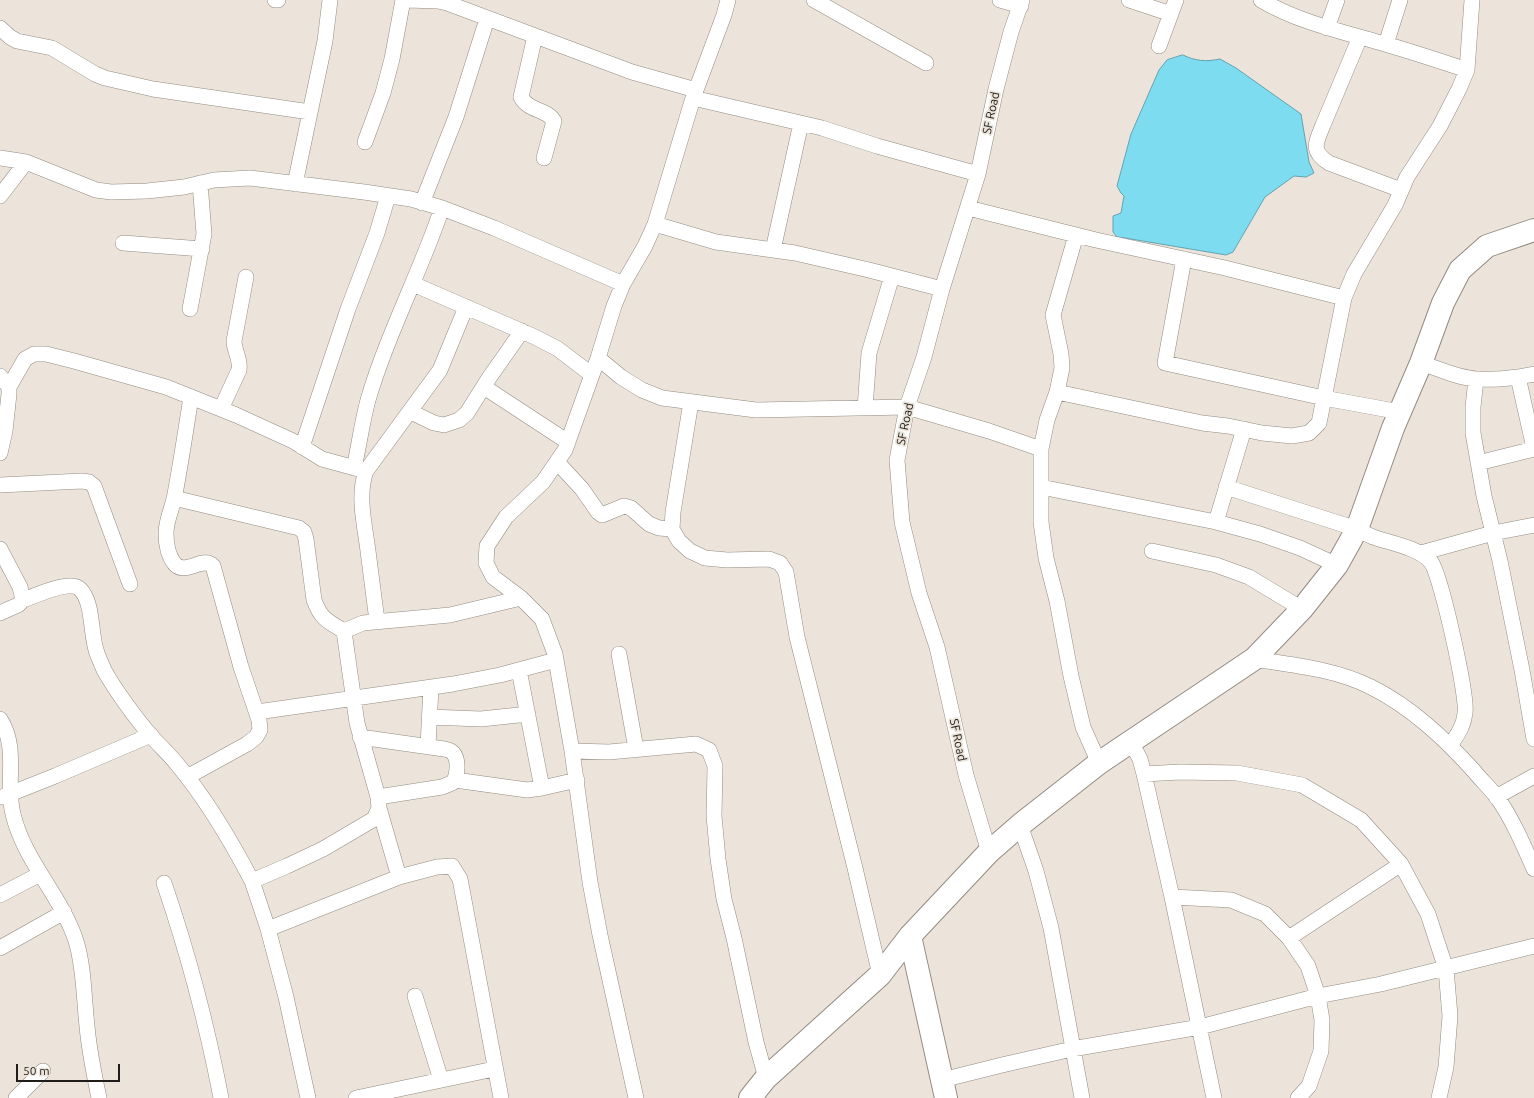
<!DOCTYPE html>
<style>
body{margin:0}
#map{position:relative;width:1534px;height:1098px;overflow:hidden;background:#ece4da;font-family:Ubuntu,sans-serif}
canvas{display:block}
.scale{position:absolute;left:16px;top:1064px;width:104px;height:18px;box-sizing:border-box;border:2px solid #1f1c19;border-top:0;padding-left:5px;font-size:12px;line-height:14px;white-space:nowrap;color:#1f1c19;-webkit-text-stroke:3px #ece4da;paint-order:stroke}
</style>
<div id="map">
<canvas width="1534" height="1098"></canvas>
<div class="scale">50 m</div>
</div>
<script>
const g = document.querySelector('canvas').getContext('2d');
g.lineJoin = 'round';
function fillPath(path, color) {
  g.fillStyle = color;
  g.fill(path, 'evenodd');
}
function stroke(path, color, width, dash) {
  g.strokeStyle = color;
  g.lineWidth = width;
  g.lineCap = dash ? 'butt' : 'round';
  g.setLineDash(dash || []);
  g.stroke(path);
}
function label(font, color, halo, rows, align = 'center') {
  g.font = font + ' Ubuntu,sans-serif';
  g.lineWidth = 3.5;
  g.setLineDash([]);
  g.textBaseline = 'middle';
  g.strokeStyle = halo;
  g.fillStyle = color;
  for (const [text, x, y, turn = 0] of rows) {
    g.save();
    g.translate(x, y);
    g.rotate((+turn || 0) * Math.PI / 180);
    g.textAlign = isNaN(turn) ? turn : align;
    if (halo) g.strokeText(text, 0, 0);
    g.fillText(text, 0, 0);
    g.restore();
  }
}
const water = new Path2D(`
 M1183,55c12,6 23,7 37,4l16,9 65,46 8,48 5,11 -8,4 -12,-1 -29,21 -32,55 -7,3 -101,-17 -8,-1 -4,-5v-16l8,-3 3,-17 -3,-3 -4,-7 14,-52 28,-64 8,-10z`);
const street = new Path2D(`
 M275,0h3
 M407,0l31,1 9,2 185,69 64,18
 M814,0l112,63
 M1000,0l21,6
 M1129,0l42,14
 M1261,0c37,22 82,32 124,44 28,8 55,17 82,26
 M0,28l10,9 7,4 35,7 43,26 10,4 48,11 157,23
 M1327,28l10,-28
 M535,36l-14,61c8,15 25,11 33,24l-10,37
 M1360,37l-37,88c-7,18 -13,26 6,38l72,27
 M1386,44l14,-44
 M1159,46l17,-46
 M693,98l129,30 55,18 101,28
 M365,142l18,-49 9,-34 11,-59
 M0,158l26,4 70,28 15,2 36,-1 37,-4 30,-7 36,-2 114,14 47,7 31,9 52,20 129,56
 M295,184l30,-143 5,-41
 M0,196l26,-34
 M422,203l34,-86 31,-98
 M968,208l128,32 129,28 119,30
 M655,224l61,18 79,11 74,17 73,19
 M123,243l79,6
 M773,250l28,-127
 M1184,259l-19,104 159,35 76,14
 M413,284l122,53 23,12 34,26
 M190,309l14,-75 -4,-51
 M598,358l23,19 21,13 20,8 94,12 151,-3 82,24 52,18
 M1421,363c18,6 37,15 56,16 14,1 27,0 41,-2l16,71
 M0,376l9,11v7l-4,37 -5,22
 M1518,377l16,-3
 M1476,379l-3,28v26l11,63 16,65 22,109 12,69
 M9,387l16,-28 9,-5h12l28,7 92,26 70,28 57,26 29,18 44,12
 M484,387l84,55
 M1057,392l5,-24 -1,-14 -8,-39 23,-80
 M691,402l-18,110 -1,17 7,12 11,10 15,7 22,2 42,-1 11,4 6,9 11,65 58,231 25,107
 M865,408l4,-55 23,-77
 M221,409l18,-39c2,-11 -5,-19 -5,-29l12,-64
 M411,412l23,11 10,2 15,-5 8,-7 22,-35 33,-47
 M302,447l46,-138 29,-76 11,-37
 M558,463l24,26 16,23 4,3 22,-9 7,2 18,16 10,4 13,1
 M1478,463l56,-14
 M354,468c5,-22 8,-46 14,-68 19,-65 52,-127 74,-192
 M0,485l82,-4 7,1 5,4 36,98
 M1041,487l175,35 44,12 40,14 37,17
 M1226,487l131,42c5,3 11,6 16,8 17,6 47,11 58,25 10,13 37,135 34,151 -1,13 -8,22 -15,33
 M174,498l125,30 5,4 2,7 8,61c7,19 13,21 30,31
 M1216,522l28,-93
 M0,549l20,38 3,13 -5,5 -18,8
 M1152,551l64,14 33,12 53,32
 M1421,553l72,-20 41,-8
 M23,600c12,-4 47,-21 57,-11 14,14 10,46 17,64 2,6 5,12 7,17 11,20 33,50 48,67 8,9 17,17 25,27 30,36 53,75 75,117l35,-15 36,-17 51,-30 5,-11 -1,-11 -21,-74 -13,-92 19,-8 87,-8 71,-17
 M377,621c-3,-23 -6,-47 -9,-70 -3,-25 -11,-55 -2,-80l74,-101 26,-63
 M619,654l17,95
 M1254,659c39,6 81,10 117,28 40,20 73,51 103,84 7,9 15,16 22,25 15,20 28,50 38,73
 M519,670l23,118
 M257,712l196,-28 47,-9 56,-15
 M429,717l52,2 47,-5
 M0,719c19,29 5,64 13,95 11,47 48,81 63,127 8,25 8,59 11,85 2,24 7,48 12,72
 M360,737l84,12c4,1 7,1 9,4 6,6 5,24 -1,30l-10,4 -64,10
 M1131,742l9,17 4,15 28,123 59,3 34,14 24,24 19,28 10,30 4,24 -1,31 -12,35 -11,12
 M428,746l3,-59
 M572,751l37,1 87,-8 13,6 6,16 -1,50 4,43 6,40 10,39 22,104 10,36
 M1099,763l-16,-36 -12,-51 -14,-75 -11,-43 -5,-36v-73l6,-29 10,-28 145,31 26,3 34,7 30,3 17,-3 10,-10 25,-125 10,-24 41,-69 12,-28 33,-51 19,-37 8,-19 5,-70
 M1144,774l36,-2 57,1 65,12 59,35 40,44 27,50 18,55 4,47 -4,51 -7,31
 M187,777l60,-33 9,-7 4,-7 -1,-10 -18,-53 -28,-101c-10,-11 -29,11 -39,-3 -6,-8 -8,-21 -8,-30 0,-13 7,-26 9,-39 6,-32 11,-65 16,-97
 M455,780l72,10 15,-2 35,-8
 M2,797l53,-21 96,-41
 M1496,797l38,-21
 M379,808l20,69
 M1020,825l16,46 15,57 31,170
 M989,852l-23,-77 -29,-128 -18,-54 -17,-71 -5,-62 10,-53 17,-50 18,-68 36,-115 18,-85 15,-57 11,-32
 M252,881l16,48 18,68 22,101
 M164,883c24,70 43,142 57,215
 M0,895l40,-21
 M1172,897l42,201
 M268,929l131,-52 38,-10 15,-1 8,13 41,219
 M1289,938l112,-74
 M0,948l64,-36
 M415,996l26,84
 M942,1080l60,-15 70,-16 128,-22 118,-31 63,-12 153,-38
 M16,1098l27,-27
 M356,1098l138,-29
 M636,1098l-36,-163 -10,-53 -18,-131 -17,-97 -13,-35 -21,-21 -28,-21 -7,-14 1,-17 19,-29 37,-35 22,-32 33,-92 16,-52 9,-22 22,-38 10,-22 38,-126 31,-83 4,-15`);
const secondary = new Path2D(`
 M910,936l36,162
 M750,1098l16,-20 114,-103 30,-39 79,-84 31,-27 79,-62 155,-104 48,-50 35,-44 20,-36 36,-101 28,-65 22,-60 17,-33 27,-24 47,-16`);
const streetNames = [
 ["SF Road",991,113,-78],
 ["SF Road",905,424,-78],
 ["SF Road",958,740,78]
];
fillPath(water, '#7edcf1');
stroke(water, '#62a2b0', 1);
stroke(street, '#938b82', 16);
stroke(secondary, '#938b82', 24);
stroke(street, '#fff', 15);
stroke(secondary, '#fff', 22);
label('12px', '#1f1c19', '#ece4da', streetNames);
</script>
